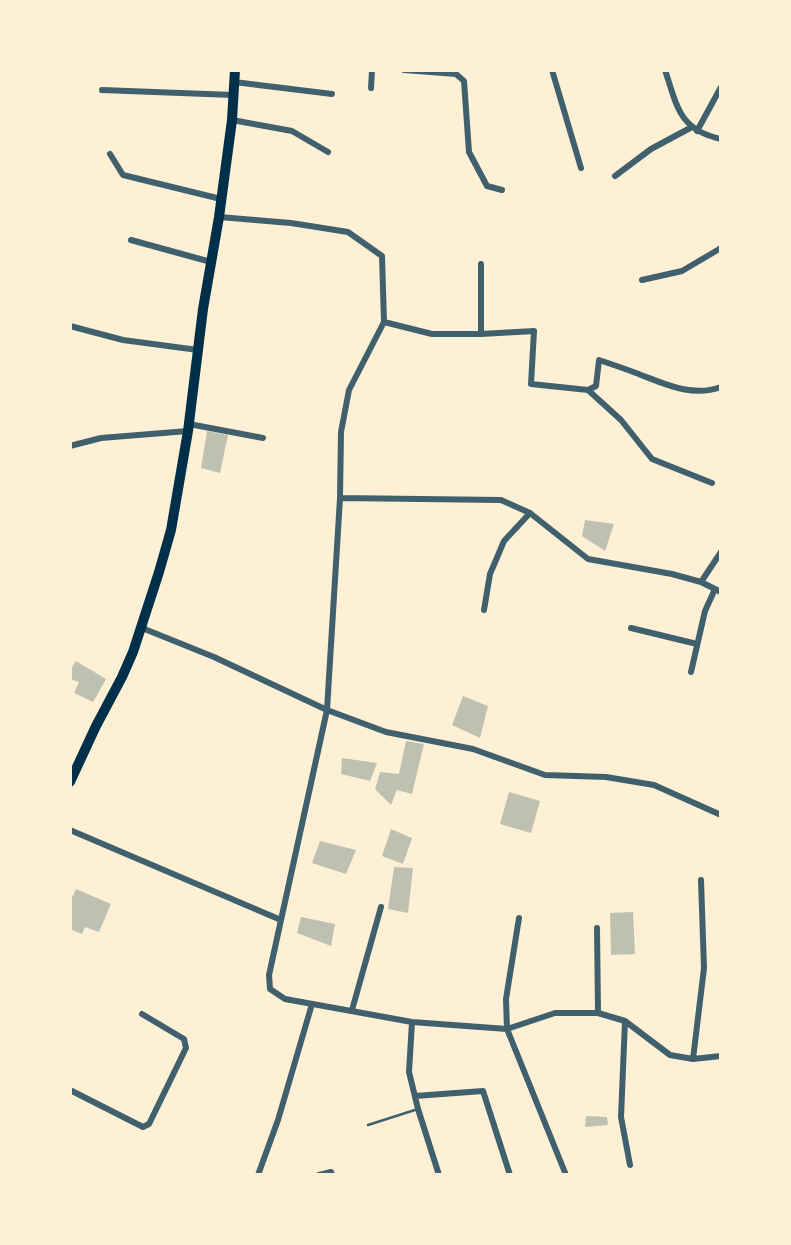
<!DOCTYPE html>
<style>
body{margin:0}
#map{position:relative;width:791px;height:1245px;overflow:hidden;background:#fdf0d5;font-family:Montserrat,sans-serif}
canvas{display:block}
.frame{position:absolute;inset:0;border:72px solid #fdf0d5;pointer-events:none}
</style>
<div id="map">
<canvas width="791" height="1245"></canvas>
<div class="frame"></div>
</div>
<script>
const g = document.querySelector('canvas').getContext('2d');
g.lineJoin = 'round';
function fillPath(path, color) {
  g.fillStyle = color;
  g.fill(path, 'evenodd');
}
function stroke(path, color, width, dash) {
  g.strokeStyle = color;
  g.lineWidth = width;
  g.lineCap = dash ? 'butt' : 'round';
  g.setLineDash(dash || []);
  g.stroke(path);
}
const building = new Path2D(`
 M207,431l21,4 -8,38 -19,-5z
 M585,520l29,4 -9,27 -23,-15z
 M76,661l30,18 -13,23 -19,-9 5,-11 -9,-3v-9z
 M463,696l25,10 -8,32 -28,-13z
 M406,741l18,3 -12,50 -15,-4 -6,15 -16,-16 5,-17 19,2z
 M342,758l35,5 -7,18 -29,-7z
 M509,792l31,9 -9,32 -31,-9z
 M391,829l21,9 -9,26 -21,-8z
 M320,841l36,9 -10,24 -34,-11z
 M394,867l19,1 -5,45 -20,-4z
 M76,889l35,15 -12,28 -14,-5 -3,7 -12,-5v-34l3,1z
 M633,912l2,42 -24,1 -1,-42z
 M301,917l34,7 -4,22 -34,-13z
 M586,1116l21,1 1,8 -23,2z`);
const service = new Path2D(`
 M368,1125l50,-16`);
const minor = new Path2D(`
 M404,70l52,4 8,7 5,71 18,34 15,4
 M552,70l29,98
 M665,70c12,36 14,60 56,69
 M234,82l98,12
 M371,88l1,-18
 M102,90l131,5
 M232,120l60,11 36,21
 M697,131l24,-44
 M110,154l13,21 98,24
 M615,176l36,-27 41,-22
 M219,217l72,6 57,9 34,24 2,66 -35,68 -8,42 -1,66 -13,212 -46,210
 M131,240l80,22
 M642,280l40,-9 39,-23
 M384,322l48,12h49l53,-3 -3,53 57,6 33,30 31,39 60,24
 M70,326l53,14 75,10
 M481,334v-70
 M588,390l8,-4 3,-26c12,4 24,8 37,13 27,10 55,25 85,14
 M189,424l74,14
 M70,446l31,-8 87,-7
 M340,498l161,2 29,13 58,46 84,15 29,8 20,10
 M701,582l20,-30
 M484,610l6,-36 14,-33 26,-28
 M142,628l72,29 113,53 59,22 87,17 72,26 61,2 48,8 67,30
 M631,628l66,16
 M691,672l14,-61 10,-22
 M70,830l211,90 -12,55 1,14 15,10 127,23 95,7 48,-16h43l27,8 45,34 23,4 28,-3
 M519,918l-13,81 1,30 59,146
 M597,928l1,85
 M352,1010l29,-103
 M625,1021l-4,96 9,48
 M412,1022l-3,50 9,37 21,66
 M693,1059l11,-91 -3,-88
 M70,1090l73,37 6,-3 37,-76 -2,-9 -42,-25
 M415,1096l68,-5 27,84
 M258,1175l20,-55 34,-116
 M319,1175l12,-3 1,3`);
const primary = new Path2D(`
 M70,782l26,-56 26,-49 11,-25 26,-80 12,-42 17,-99 15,-122 16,-92 13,-97 3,-50`);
fillPath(building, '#bec0b2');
stroke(service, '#3f606c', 2.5);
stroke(minor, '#3f606c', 6);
stroke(primary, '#003049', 10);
</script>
